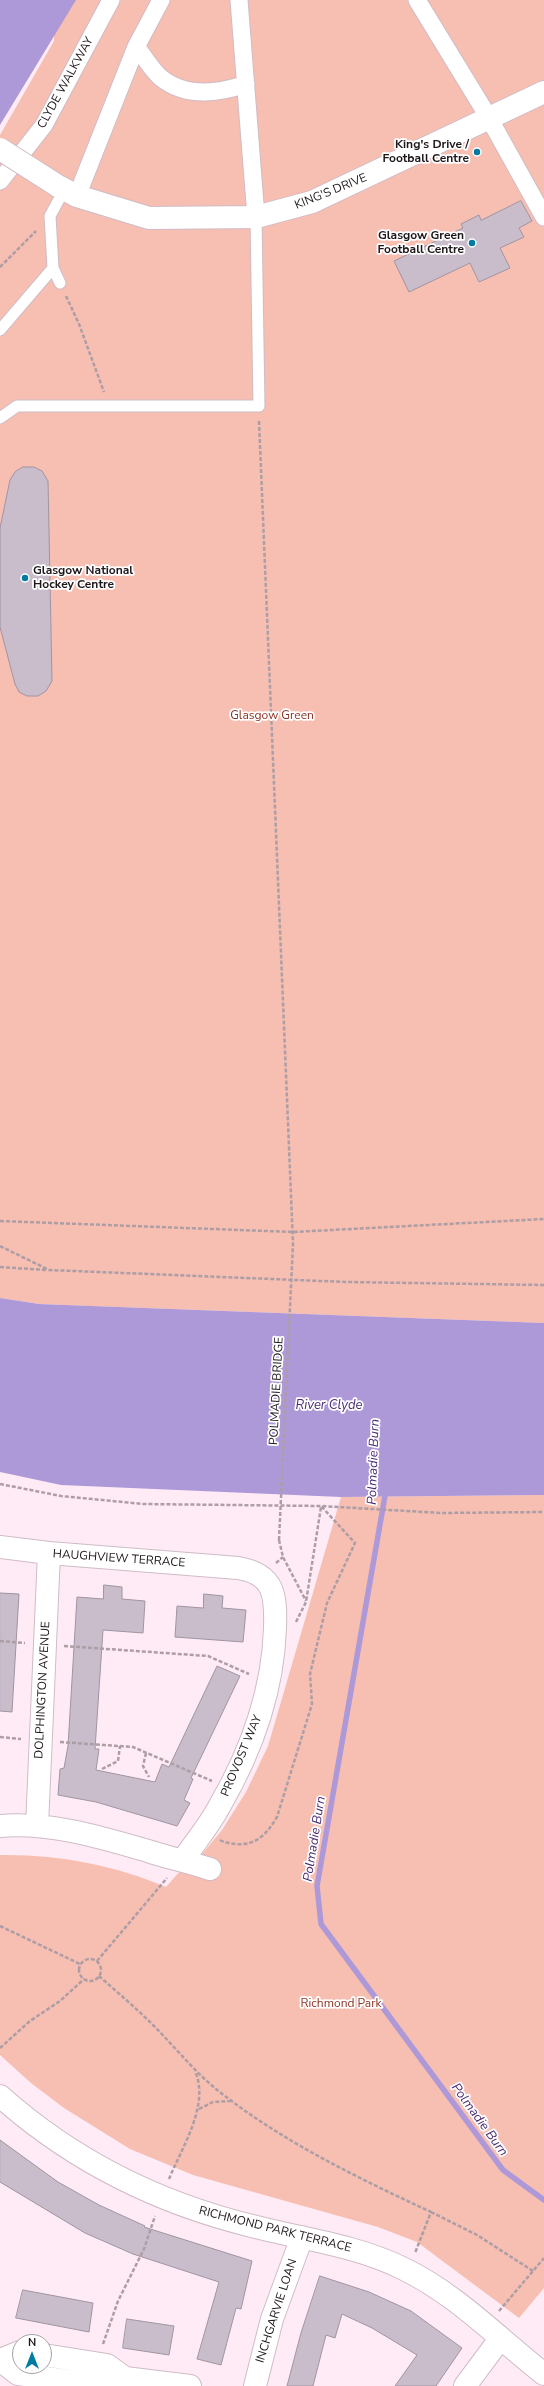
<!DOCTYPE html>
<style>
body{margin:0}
#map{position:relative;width:544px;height:2386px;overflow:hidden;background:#ffebf5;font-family:"Nunito Sans",sans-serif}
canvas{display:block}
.north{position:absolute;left:12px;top:2334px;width:40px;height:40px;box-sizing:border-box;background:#fff;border:1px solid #a5a2a3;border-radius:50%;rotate:0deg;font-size:11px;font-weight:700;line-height:16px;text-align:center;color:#1d161a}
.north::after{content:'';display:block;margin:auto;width:14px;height:18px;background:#007ba2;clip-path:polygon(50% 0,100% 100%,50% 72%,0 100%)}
</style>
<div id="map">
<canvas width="544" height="2386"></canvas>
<div class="north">N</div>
</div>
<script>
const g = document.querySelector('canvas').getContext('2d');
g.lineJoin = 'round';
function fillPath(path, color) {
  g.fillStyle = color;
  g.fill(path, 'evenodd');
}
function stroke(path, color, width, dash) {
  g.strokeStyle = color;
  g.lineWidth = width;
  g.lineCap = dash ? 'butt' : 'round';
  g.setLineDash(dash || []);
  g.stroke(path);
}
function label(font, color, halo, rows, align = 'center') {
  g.font = font + ' "Nunito Sans",sans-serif';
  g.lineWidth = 3.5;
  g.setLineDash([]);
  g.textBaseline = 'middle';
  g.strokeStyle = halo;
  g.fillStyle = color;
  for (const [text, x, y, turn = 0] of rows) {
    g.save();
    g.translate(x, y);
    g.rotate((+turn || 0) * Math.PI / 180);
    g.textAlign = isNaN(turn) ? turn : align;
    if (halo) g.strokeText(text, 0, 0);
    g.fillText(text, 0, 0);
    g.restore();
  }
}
const green = new Path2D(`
 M73,0h471v1323l-505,-19 -39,-6v-1163l54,-94v-13z
 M544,1495v793l-25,30 -102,-76 -39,-15 -185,-52 -63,-26 -66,-41 -33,-25 -31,-28v-200c56,-1 115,10 166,32l16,-18 15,-9 25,-30 24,-38 22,-46 73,-249z`);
const water = new Path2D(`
 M0,0h76l-76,125z
 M0,1298l39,6 505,19v172l-203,2 -280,-12 -61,-13z`);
const stream = new Path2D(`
 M386,1490l-69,396 4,38 182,246 41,30`);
const building = new Path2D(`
 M521,201l11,20 -13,7 5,9 -24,11 10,20 -31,14 -9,-19 -61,29 -15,-31 69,-33 -2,-4 18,-9 2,5z
 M23,467h11l8,4 6,10 4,200 -6,10 -8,5h-11l-8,-4 -4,-8 -15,-57v-99l10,-48 5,-8z
 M104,1585l18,2v12l23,2 -2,32 -40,-3 -8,119h4l-3,21 59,12 7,-18 7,3 48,-101 23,10 -49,102 2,1 -9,21 6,3 -13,23 -81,-24 -38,-7 2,-26 4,-1 4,-22 9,-149 26,2z
 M0,1593l19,1 -7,118 -12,-1z
 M204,1594l19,2 -1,12 24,2 -3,32 -68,-5 2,-31 26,2z
 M0,2140l58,42 41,23 46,21 -1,1 108,34 -11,48 -5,-1 -15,57 -24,-6 22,-77 -86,-28 -48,-21 -85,-51z
 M320,2276l49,16 42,19 51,37 -26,38h-41l22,-31 -45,-27 -30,-14 -7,24 -9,-3 -13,51h-26l14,-53z
 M23,2290l70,13 -4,29 -73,-14z
 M127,2319l47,7 -5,29 -46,-7z`);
const path = new Path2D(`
 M0,267l36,-36
 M66,296l13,28 25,68
 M259,421l34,823
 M0,1221l293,11 251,-13
 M0,1246l49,24 297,12 198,3
 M0,1267l47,3
 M0,1484l61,12 82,8 178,2 120,7 103,-1
 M279,1540l4,17 23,44
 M276,1563l7,-6
 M296,1622l10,-20 15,-95
 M0,1641l25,2
 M64,1646l144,10 41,18
 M0,1737l21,2
 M60,1742l73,5 79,34
 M146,1753l-3,13 6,11
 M102,1769l16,-8 2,-15
 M220,1840c5,3 10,3 15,4 21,2 32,-10 42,-27l35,-113 -2,-30 17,-71 28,-60 -34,-37
 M0,1926l80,38
 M79 1970a11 11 0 1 1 22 0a11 11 0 1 1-22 0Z
 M97,1961l70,-83
 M99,1976c18,16 37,32 54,49 21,21 40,45 63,64 65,52 140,88 215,123l-16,41
 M0,2048l30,-27 30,-20 24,-22
 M199,2109l14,-7 17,-1
 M169,2179c13,-32 41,-74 26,-108
 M431,2212l46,23 56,36
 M499,2311l45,-53
 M103,2344l15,-43 26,-52 11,-33`);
const service = new Path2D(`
 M60,283l-7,-15 -3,-52 14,-26
 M0,330l53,-62
 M0,418l17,-12h242l-3,-189`);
const pedestrian = new Path2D(`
 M239,0l17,217
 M417,0l72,118 55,99
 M136,47c8,9 15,22 24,30 25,21 57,17 86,7
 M0,181l44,-56 67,-125
 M77,196l59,-149 25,-47`);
const minor = new Path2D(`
 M0,1547l49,6 189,15c37,6 38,28 37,60 -2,64 -24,124 -56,179 -10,19 -24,35 -36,53
 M0,1826c51,-4 100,11 148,25 21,7 41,11 62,18
 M37,1826l12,-273
 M0,2096c73,65 158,107 252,130 50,13 103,19 150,42 53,25 96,70 142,106
 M44,2355l63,10 18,13
 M0,2360l18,14 84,12
 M0,2360l20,-8
 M106,2386l19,-8 65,8
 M255,2386l17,-67 30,-82
 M465,2386l35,-47`);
const primary = new Path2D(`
 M58,186l19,10 72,22 107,-1 56,-15 232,-110`);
const pathBridge = new Path2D(`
 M279,1540l14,-296`);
const primaryBridge = new Path2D(`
 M0,149l58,37`);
const markers = [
 [477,152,4,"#007ba2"],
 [472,243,4,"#007ba2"],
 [25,578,4,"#007ba2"]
];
const streetNames = [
 ["CLYDE WALKWAY",66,83,-61],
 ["KING'S DRIVE",331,192,-22],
 ["POLMADIE BRIDGE",277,1391,-87],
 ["HAUGHVIEW TERRACE",119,1559,4],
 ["DOLPHINGTON AVENUE",43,1690,-87],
 ["PROVOST WAY",242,1756,-67],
 ["RICHMOND PARK TERRACE",275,2230,14],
 ["INCHGARVIE LOAN",277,2311,-72]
];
const poiNames = [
 ["King's Drive /",469,145],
 ["Football Centre",469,159],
 ["Glasgow Green",464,236],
 ["Football Centre",464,250],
 ["Glasgow National",33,571,"left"],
 ["Hockey Centre",33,585,"left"]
];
const parkNames = [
 ["Glasgow Green",272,716],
 ["Richmond Park",341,2004]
];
const waterNames = [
 ["River Clyde",329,1406],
 ["Polmadie Burn",374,1462,-88],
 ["Polmadie Burn",315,1839,-81],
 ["Polmadie Burn",479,2120,54]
];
fillPath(green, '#f7beb2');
fillPath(water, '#ae99d8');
stroke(stream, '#ae99d8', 5.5);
fillPath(building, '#cabdcb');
stroke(building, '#a094a2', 1);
stroke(service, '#cfbcc6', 13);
stroke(pedestrian, '#cfbcc6', 19);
stroke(minor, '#cfbcc6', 24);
stroke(primary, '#cfbcc6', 24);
stroke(path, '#ad9ea6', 2.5, [4, 2]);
stroke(service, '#fff', 11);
stroke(pedestrian, '#fff', 17);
stroke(minor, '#fff', 22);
stroke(primary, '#fff', 22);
stroke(primaryBridge, '#cfbcc6', 24, []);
stroke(pathBridge, '#ad9ea6', 2.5, [4, 2]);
stroke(primaryBridge, '#fff', 22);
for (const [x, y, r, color] of markers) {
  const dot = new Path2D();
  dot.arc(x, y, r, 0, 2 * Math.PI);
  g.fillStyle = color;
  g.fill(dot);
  stroke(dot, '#fff', 1.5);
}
label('12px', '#1d161a', '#fff', streetNames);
label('bold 12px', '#1d161a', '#fff', poiNames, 'right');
label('12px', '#8b3423', '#fff', parkNames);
label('italic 13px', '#482a74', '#fff', waterNames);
</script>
